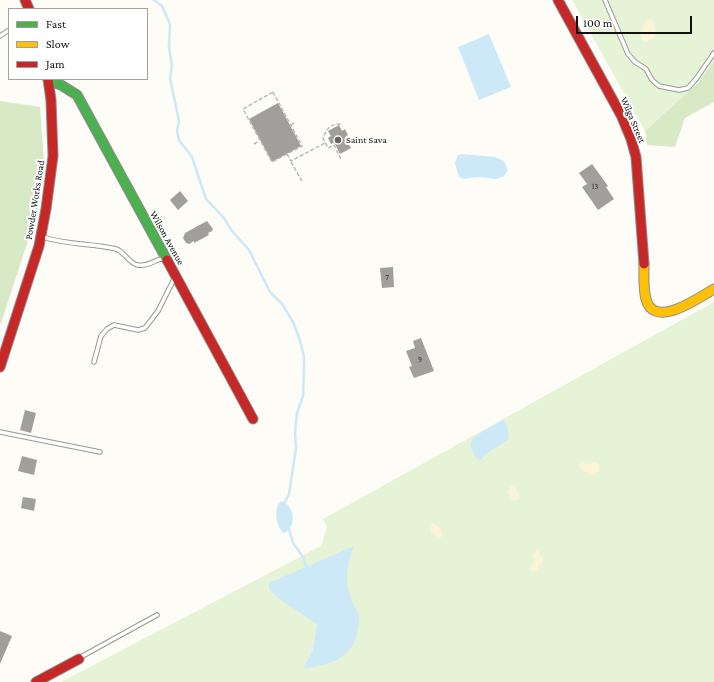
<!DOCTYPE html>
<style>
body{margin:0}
#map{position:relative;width:714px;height:682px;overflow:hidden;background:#fdfcf7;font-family:"Crimson Pro",serif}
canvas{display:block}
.legend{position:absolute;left:8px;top:8px;width:140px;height:72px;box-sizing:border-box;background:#fff;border:1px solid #a0a0a0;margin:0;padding:5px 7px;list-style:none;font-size:12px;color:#111}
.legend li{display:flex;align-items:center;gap:8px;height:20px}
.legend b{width:20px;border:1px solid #a0a0a0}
.scale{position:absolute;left:576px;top:16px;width:116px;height:18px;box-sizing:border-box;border:2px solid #111;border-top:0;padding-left:5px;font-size:12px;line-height:14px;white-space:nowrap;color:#111;-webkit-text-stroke:3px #fff;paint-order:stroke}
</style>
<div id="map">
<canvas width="714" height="682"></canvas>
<ul class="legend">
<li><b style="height:5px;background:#4caf50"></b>Fast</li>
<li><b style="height:5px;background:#ffc107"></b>Slow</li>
<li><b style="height:5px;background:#c62828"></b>Jam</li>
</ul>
<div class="scale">100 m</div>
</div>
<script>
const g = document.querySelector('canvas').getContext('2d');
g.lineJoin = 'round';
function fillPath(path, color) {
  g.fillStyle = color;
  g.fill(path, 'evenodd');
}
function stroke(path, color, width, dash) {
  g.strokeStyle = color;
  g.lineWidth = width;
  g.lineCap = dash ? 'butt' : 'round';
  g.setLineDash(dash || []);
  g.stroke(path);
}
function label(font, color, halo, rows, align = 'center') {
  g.font = font + ' "Crimson Pro",serif';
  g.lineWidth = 4;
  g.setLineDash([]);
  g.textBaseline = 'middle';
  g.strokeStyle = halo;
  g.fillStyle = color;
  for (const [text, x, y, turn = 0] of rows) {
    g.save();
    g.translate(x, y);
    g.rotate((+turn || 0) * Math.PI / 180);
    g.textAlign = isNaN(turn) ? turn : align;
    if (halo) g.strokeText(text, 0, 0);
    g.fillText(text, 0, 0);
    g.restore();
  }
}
const green = new Path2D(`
 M572,0h142v61l-16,22 -53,48z
 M714,302v380h-653l260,-136 6,-19 -4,-8z`);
const forest = new Path2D(`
 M714,61v41l-29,16 -10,29 -28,-2 -2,-14 53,-48z
 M0,101l40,6 4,55 -6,48 -38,116z`);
const sand = new Path2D(`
 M649,19l5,2 2,13 -2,4 -10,4 -3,-4c2,-8 0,-16 8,-19z
 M594,461l5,3 1,5 -5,6h-5l-10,-7 -1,-3 2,-2 9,1z
 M514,485l3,2v5l3,6 -4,3 -4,-1 -4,-8 3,-6z
 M433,523l7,5 3,6 -1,3h-5l-6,-6v-5z
 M537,549l3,2 -1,5 3,2 1,4 -5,3v5l-5,2 -2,-2 -1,-3 4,-6 -1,-5z`);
const water = new Path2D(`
 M489,34l22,53 -32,13 -21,-53z
 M461,154l34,3 9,4 4,9 -4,6 -8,3 -17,-2 -16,2 -4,-2 -4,-14 3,-8z
 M502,420h2l3,6 2,13 -22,14 -6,7c-6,-1 -6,-4 -8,-8 -1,-3 -3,-6 -2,-10 3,-8 24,-16 31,-22z
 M281,501c13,3 17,26 3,32 -8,-5 -11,-25 -3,-32z
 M354,546c-6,15 -10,33 -4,49 2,7 7,15 9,22 1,4 -1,9 -1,13 -5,30 -29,34 -55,39l10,-19 4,-26 -39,-26 -9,-9v-6z`);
const stream = new Path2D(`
 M154,0l8,6 8,18 -1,23 3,19 -2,12 9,43 -2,10 2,9 13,17 14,42 18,19 8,13 17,19 21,42 13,13 11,19 7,20 3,13v12l-1,27 -6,17 -2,19 1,16 -7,46 -4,8
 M289,529l4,14 11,15 2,9`);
const building = new Path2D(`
 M278,103l23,43 -29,16 -23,-43z
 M339,125l3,6 3,-2 3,6 -3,2 6,11 -11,6 -6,-12 -3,2 -3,-6 3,-2 -3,-5z
 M592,164l16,22 -2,1 8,12 -16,11 -16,-23 5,-3 -8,-11z
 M180,191l8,10 -10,9 -8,-10z
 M207,221l6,8 -1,2 -4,2 1,2 -15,8v-2l-5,3 -3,-1 -3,-5 2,-5z
 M393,267l1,20 -12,1 -2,-20z
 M421,338l13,33 -20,7 -5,-11 3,-1 -6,-15 9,-3 -2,-7z
 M25,410l11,3 -5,20 -11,-3z
 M22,456l15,4 -3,15 -16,-4z
 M23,497l13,2 -2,12 -13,-3z
 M0,631l12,5 -12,28z`);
const path = new Path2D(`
 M273,92l29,54 -30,16 -29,-53z
 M291,125l5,-3
 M254,144l5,-3
 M287,154l4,7 34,-18
 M341,159l-7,-14 -6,3 -5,-10c5,-11 7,-14 19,-14
 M291,162l11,19`);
const lane = new Path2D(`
 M605,0l23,54 7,8 11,7 6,11 7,6 20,4 9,-2 8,-9 18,-26
 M0,36l9,-6
 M43,237c23,8 49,6 73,12 8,2 13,15 22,16 10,2 18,-6 27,-7
 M94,362l7,-26 6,-7 7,-4 24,5 7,-2 13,-17 16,-32
 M0,432l100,20
 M79,658l78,-43`);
const fast = new Path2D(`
 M48,80l13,5 16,10 90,165`);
const slow = new Path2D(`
 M644,264c0,11 -1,24 2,35 8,31 52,-1 68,-10`);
const jam = new Path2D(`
 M25,0l4,9
 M558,0l63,115 10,24 5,18 8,107
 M167,260l86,159
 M0,367l39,-121 7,-37 7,-53 -2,-56 -3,-21
 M36,682l43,-23`);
const markers = [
 [338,140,4,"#646362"]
];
const numberNames = [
 ["13",595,187],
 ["7",387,278],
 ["9",420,360]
];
const streetNames = [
 ["Wilga Street",633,120,67],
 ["Powder Works Road",35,200,-81],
 ["Wilson Avenue",167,238,61]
];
const poiNames = [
 ["Saint Sava",346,140]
];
fillPath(green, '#e7f3d7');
fillPath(forest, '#d8eac5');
fillPath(sand, '#fcf4d9');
fillPath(water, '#cde8f7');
stroke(stream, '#cde8f7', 2.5);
fillPath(building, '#a19f9c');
stroke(lane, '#979795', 5.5);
stroke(fast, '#8e8d8b', 11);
stroke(slow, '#8e8d8b', 11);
stroke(jam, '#8e8d8b', 11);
stroke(path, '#b9b9b8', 1.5, [4, 2]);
stroke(lane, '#fffffe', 3.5);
stroke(fast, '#4caf50', 9);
stroke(slow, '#ffc107', 9);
stroke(jam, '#c62828', 9);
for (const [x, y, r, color] of markers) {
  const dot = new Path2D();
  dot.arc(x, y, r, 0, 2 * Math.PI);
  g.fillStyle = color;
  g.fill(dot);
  stroke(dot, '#fff', 1.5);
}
label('8px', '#353434', null, numberNames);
label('10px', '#111', '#fff', streetNames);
label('10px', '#111', '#fff', poiNames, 'left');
</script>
